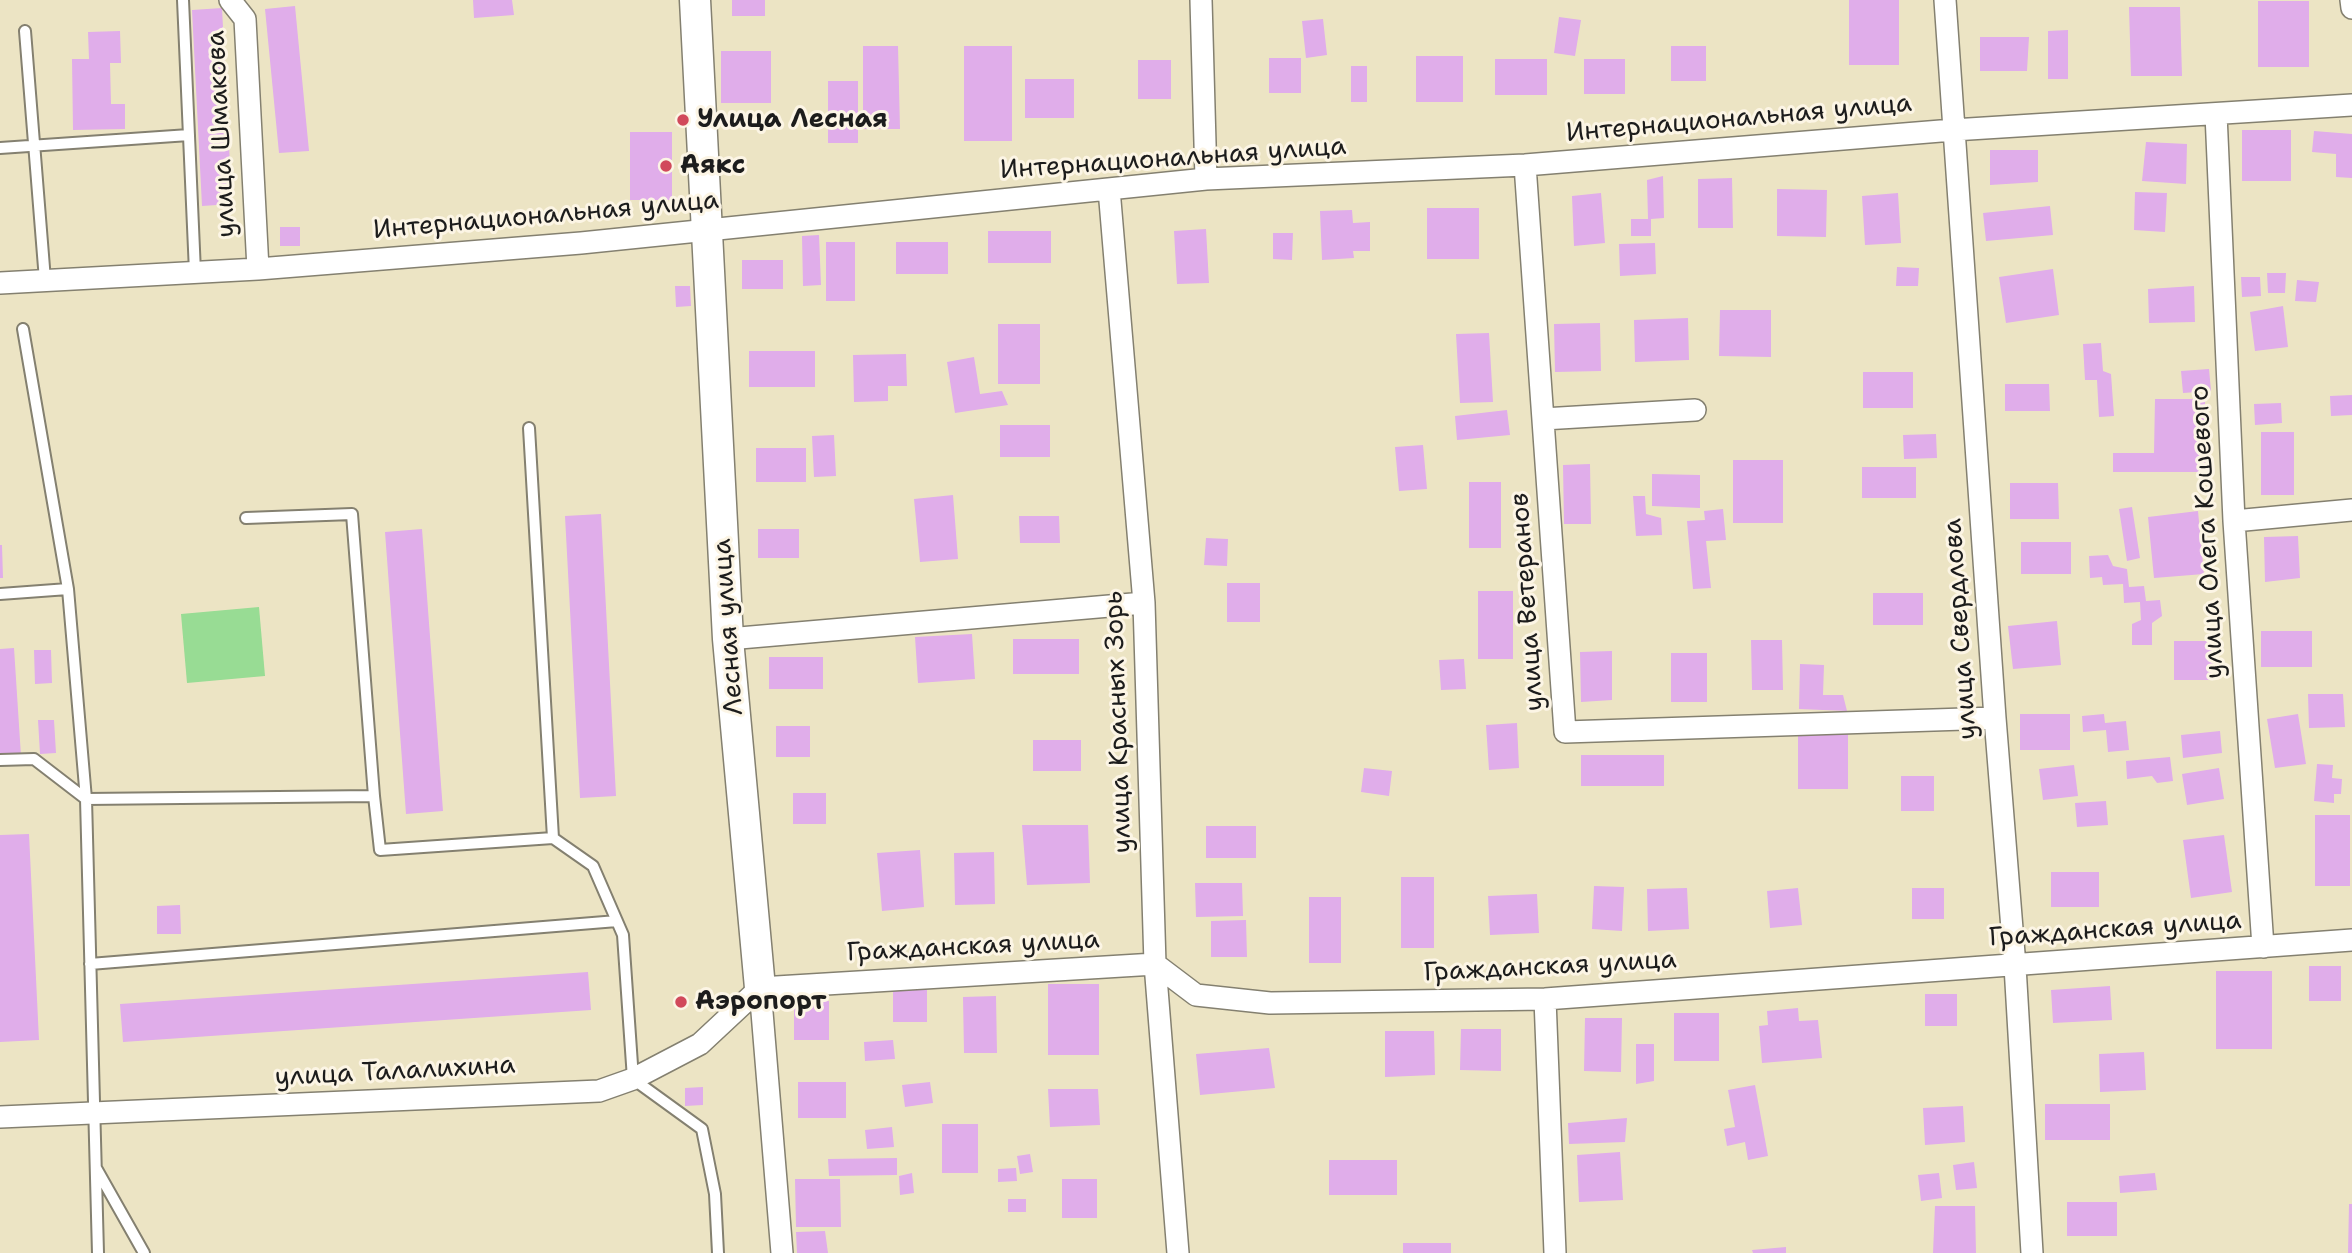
<!DOCTYPE html>
<meta charset="utf-8">
<style>
body{margin:0}
canvas{display:block;background:#ece4c4}
</style>
<canvas width="2352" height="1253"></canvas>
<script>
const g = document.querySelector('canvas').getContext('2d');
g.lineJoin = 'round';
function fillPath(path, color) {
  g.fillStyle = color;
  g.fill(path, 'evenodd');
}
function stroke(path, color, width, dash) {
  g.strokeStyle = color;
  g.lineWidth = width;
  g.lineCap = dash ? 'butt' : 'round';
  g.setLineDash(dash || []);
  g.stroke(path);
}
function label(font, color, halo, rows, align = 'center') {
  g.font = font + ' "Shantell Sans",sans-serif';
  g.lineWidth = 6;
  g.setLineDash([]);
  g.textBaseline = 'middle';
  g.strokeStyle = halo;
  g.fillStyle = color;
  for (const [text, x, y, turn = 0] of rows) {
    g.save();
    g.translate(x, y);
    g.rotate((+turn || 0) * Math.PI / 180);
    g.textAlign = isNaN(turn) ? turn : align;
    if (halo) g.strokeText(text, 0, 0);
    g.fillText(text, 0, 0);
    g.restore();
  }
}
const green = new Path2D(`
 M259,607l6,69 -78,7 -6,-69z`);
const building = new Path2D(`
 M473,0h39l2,15 -40,3z
 M732,0h33v16h-33z
 M1849,0h50v65h-50z
 M2258,1h51v66h-51z
 M295,6l14,145 -30,2 -14,-144z
 M2129,7h51l2,69h-51z
 M222,8l10,196 -30,2 -10,-196z
 M1559,17l22,3 -6,36 -21,-3z
 M1323,19l4,36 -21,3 -4,-37z
 M2068,30v49h-20v-48z
 M120,31l1,32h-11l1,41h14v25l-52,1 -1,-71h17l-1,-27z
 M1980,37h49l-2,34h-47z
 M863,46h35l2,83h-37z
 M964,46h48v95h-48z
 M1671,46h35v35h-35z
 M721,51h50v52h-50z
 M1416,56h47v46h-47z
 M1269,58h32v35h-32z
 M1495,59h52v36h-52z
 M1584,59h41v35h-41z
 M1138,60h33v39h-33z
 M1351,66h16v36h-16z
 M1025,79h49v39h-49z
 M828,81h30v62h-30z
 M2242,130h49v51h-49z
 M2314,131l38,3v44l-16,-1v-23l-24,-2z
 M630,132h42v68h-42z
 M2146,142l41,2 -1,40 -44,-3z
 M1990,150h48v32l-48,3z
 M1663,176l1,42 -13,1v17h-20v-17h17l-1,-39z
 M1732,178l1,50h-35v-49z
 M1777,189l50,1 -1,47 -49,-1z
 M2135,192l32,1 -2,39 -31,-2z
 M1601,193l4,50 -31,3 -2,-50z
 M1898,193l3,50 -36,2 -3,-49z
 M2050,206l3,29 -67,6 -3,-28z
 M1427,208h52v51h-52z
 M1352,210l1,13 17,-1v29h-17l1,7 -32,2 -2,-49z
 M280,227h20v19h-20z
 M1206,229l3,54 -32,1 -3,-53z
 M988,231h63v32h-63z
 M1273,233h20l-1,27 -19,-1z
 M819,235l2,50 -18,1 -1,-50z
 M826,242h29v59h-29z
 M896,242h52v32h-52z
 M1655,243l1,31 -36,2 -1,-32z
 M742,260h41v29h-41z
 M1897,267l22,1 -1,18h-22z
 M2053,269l6,46 -53,8 -7,-46z
 M2267,273h19l-1,20h-17z
 M2241,277h19l1,19 -19,1z
 M2297,280l22,2 -3,20 -21,-1z
 M675,286h15l1,20 -15,1z
 M2194,286l1,36 -46,1 -1,-34z
 M2283,306l5,41 -33,4 -5,-39z
 M1720,310h51v47l-52,-1z
 M1688,318l1,42 -54,2 -1,-42z
 M1600,323l1,48 -46,1 -1,-48z
 M998,324h42v60h-42z
 M1489,333l4,69 -33,1 -4,-69z
 M2101,343l2,28 8,3 3,42 -15,1 -2,-37h-12l-2,-36z
 M749,351h66v36h-66z
 M906,354l1,32h-19v15l-34,1 -1,-47z
 M974,357l6,37 22,-3 6,14 -53,8 -8,-51z
 M2209,369l2,22 -28,2 -2,-22z
 M1863,372h50v36h-50z
 M2005,384h44l1,27h-45z
 M2352,395v20l-21,1 -1,-20z
 M2155,399h50v73h-92v-19h41z
 M2281,403l1,20 -27,2 -1,-21z
 M1507,410l3,25 -53,5 -2,-24z
 M1000,425h50v32h-50z
 M2261,432h33v63h-33z
 M1936,434l1,24 -33,1 -1,-24z
 M834,435l2,41 -22,1 -2,-41z
 M1423,445l4,44 -28,2 -4,-44z
 M756,448h50v34h-50z
 M1733,460h50v63h-50z
 M1590,464l1,60h-27l-1,-59z
 M1862,467h54v31h-54z
 M1652,474l48,1v33l-48,-2z
 M1469,482h32v66h-32z
 M2010,483h48l1,36h-49z
 M953,495l5,64 -38,3 -6,-63z
 M1633,496h12l1,18 15,4 1,17 -26,1z
 M2132,507l8,51 -13,3 -8,-52z
 M1723,509l3,31 -20,1 5,47 -18,1 -6,-68 18,-1 -1,-9z
 M2198,511l6,63 -50,4 -6,-61z
 M601,514l15,282 -36,2 -15,-282z
 M1019,516h40l1,27h-40z
 M422,529l21,282 -37,3 -21,-282z
 M758,529h41v29h-41z
 M2298,536l2,42 -35,4 -1,-45z
 M1206,538l22,1 -1,27 -23,-1z
 M2021,542h50v32h-50z
 M0,545h2l1,33h-3z
 M2108,555l5,11 14,3 2,18 15,-1 2,15 14,-1 2,16 -10,7v22h-20v-21l9,-4 -1,-18 -16,1 -1,-19 -20,1 -1,-8 -12,1 -1,-22z
 M1227,583h33v39h-33z
 M1478,591h35v68h-35z
 M1873,593h50v32h-50z
 M2057,621l4,44 -48,4 -5,-43z
 M2261,631h51v36h-51z
 M972,634l3,45 -57,4 -3,-46z
 M1013,639h66v35h-66z
 M1751,640h31l1,50h-31z
 M2174,641h41v39h-41z
 M14,648l7,108 -21,2v-109z
 M34,650h17l1,33 -17,1z
 M1612,651v49l-31,2 -1,-50z
 M1671,653h36v49h-36z
 M769,657h54v32h-54z
 M1464,659l2,30 -25,1 -2,-30z
 M1800,664l24,1 -1,30h20l4,16 -48,-2z
 M2308,694h35l2,33 -36,1z
 M2020,714h50v36h-50z
 M2104,714l1,9 21,-2 3,29 -21,2 -2,-22 -23,2 -1,-16z
 M2298,714l8,50 -31,4 -8,-49z
 M38,720h16l2,33 -16,1z
 M1517,723l2,45 -30,2 -3,-45z
 M776,726h34v31h-34z
 M1798,726h50v63h-50z
 M2220,731l2,22 -39,5 -2,-23z
 M1033,740h48v31h-48z
 M1581,755h83v31h-83z
 M2170,757l3,24 -16,2 -5,-7 -25,3 -1,-18z
 M2317,764l16,1 -1,13 10,1 -1,15h-7v9l-20,-2z
 M2074,765l4,31 -35,4 -4,-31z
 M1364,768l28,3 -3,25 -28,-4z
 M2219,768l5,31 -37,6 -5,-31z
 M1901,776h33v35h-33z
 M793,793h33v31h-33z
 M2106,801l2,24 -31,2 -2,-24z
 M2315,815h35v71h-35z
 M1022,825h66l2,58 -63,2z
 M1206,826h50v32h-50z
 M29,834l10,206 -39,2v-207z
 M2224,835l8,57 -41,6 -8,-58z
 M920,850l4,57 -42,4 -5,-58z
 M994,852l1,52 -40,1 -1,-52z
 M2051,872h48v35h-48z
 M1401,877h33v71h-33z
 M1195,883h47l1,33 -47,1z
 M1594,886l30,1 -2,44 -30,-2z
 M1687,888l2,41 -41,2 -1,-42z
 M1798,888l4,37 -32,3 -3,-37z
 M1912,888h32v31h-32z
 M1537,894l2,39 -49,2 -2,-39z
 M1309,897h32v66h-32z
 M180,905l1,29h-24v-28z
 M1246,920l1,37h-36v-36z
 M2309,966h32v35h-32z
 M2216,971h56v78h-56z
 M588,972l3,38 -468,32 -3,-38z
 M1048,984h51v71h-51z
 M2110,986l2,34 -59,3 -2,-33z
 M893,990h34v32h-34z
 M1925,994h32v32h-32z
 M996,996l1,57h-33l-1,-56z
 M794,1001h35v39h-35z
 M1798,1008l1,13 19,-1 4,38 -60,5 -3,-37 9,-1 -1,-14z
 M1674,1013h45v48h-45z
 M1585,1018h37l-1,54 -37,-1z
 M1461,1029h40v42l-41,-1z
 M1385,1031h49l1,44 -50,2z
 M893,1040l2,19 -30,2 -1,-19z
 M1636,1044h18v37l-18,3z
 M1269,1048l6,40 -75,7 -4,-41z
 M2144,1052l2,38 -46,2 -1,-38z
 M798,1082h48v36h-48z
 M930,1082l3,21 -28,4 -3,-22z
 M1755,1085l13,71 -20,4 -3,-18 -18,4 -3,-17 11,-2 -7,-37z
 M703,1087v18l-18,1v-18z
 M1048,1089h50l2,36 -50,2z
 M2045,1104h65v36h-65z
 M1963,1106l2,36 -40,3 -2,-37z
 M1627,1118l-2,24 -56,2 -1,-21z
 M942,1124h36v49h-36z
 M892,1127l2,20 -27,2 -2,-19z
 M1620,1152l3,48 -44,2 -2,-47z
 M1030,1154l3,18 -13,2 -3,-18z
 M897,1158v17l-68,1 -1,-17z
 M1329,1160h68v35h-68z
 M1974,1162l3,26 -21,2 -3,-25z
 M1016,1168l1,13 -19,1v-13z
 M912,1173l2,20 -14,2 -1,-19z
 M1939,1173l3,25 -21,3 -3,-26z
 M2155,1173l2,17 -37,3 -1,-17z
 M795,1179h45l1,48h-45z
 M1062,1179h35v39h-35z
 M1008,1199h18v13h-18z
 M2067,1202h50v34h-50z
 M2349,1204h3v49h-4z
 M1935,1206h40l1,47h-43z
 M825,1231l3,22h-31l-1,-21z
 M1403,1243h48v10h-48z
 M1786,1247v6h-33l-1,-3z`);
const lane = new Path2D(`
 M183,0l12,272
 M25,31l20,249
 M0,148l189,-13
 M23,329l45,260 18,210 12,454
 M529,428l24,410
 M246,518l106,-4 22,282
 M0,594l68,-5
 M0,760l34,-1 52,40 288,-3 6,54 173,-12 40,28 30,69 10,144 69,50 13,65 3,59
 M90,964l527,-43
 M96,1168l48,85`);
const street = new Path2D(`
 M230,0l15,19 13,250
 M1201,0l5,179
 M1945,0l50,718 20,248 17,287
 M2351,0l1,8
 M2216,114l18,407 29,426
 M1525,165l40,567 430,-14
 M1109,189l35,414 11,361 23,289
 M0,283l258,-14 323,-26 625,-64 319,-14 428,-35 399,-25
 M1543,419l152,-9
 M2234,521l118,-11
 M728,639l416,-36
 M760,988l395,-24 41,31 74,8 275,-4 807,-59
 M760,988l22,265
 M1545,999l10,254
 M0,1117l599,-26 34,-12 67,-35 60,-56`);
const secondary = new Path2D(`
 M695,0l33,639 32,349`);
const markers = [
 [683,120,7,"#d1495b"],
 [666,166,7,"#d1495b"],
 [681,1002,7,"#d1495b"]
];
const streetNames = [
 ["Интернациональная улица",1739,119,-5],
 ["улица Шмакова",222,134,-93],
 ["Интернациональная улица",1173,159,-4],
 ["Интернациональная улица",546,216,-5],
 ["улица Олега Кошевого",2208,532,-93],
 ["улица Ветеранов",1528,602,-94],
 ["Лесная улица",729,627,-94],
 ["улица Свердлова",1961,629,-94],
 ["улица Красных Зорь",1119,722,-92],
 ["Гражданская улица",2115,930,-4],
 ["Гражданская улица",973,947,-3],
 ["Гражданская улица",1550,967,-3],
 ["улица Талалихина",395,1072,-3]
];
const poiNames = [
 ["Улица Лесная",697,120],
 ["Аякс",680,166],
 ["Аэропорт",695,1002]
];
fillPath(green, '#98dc94');
fillPath(building, '#e0adea');
stroke(lane, '#848070', 14);
stroke(street, '#848070', 24);
stroke(secondary, '#848070', 33);
stroke(lane, '#fff', 10);
stroke(street, '#fff', 21);
stroke(secondary, '#fff', 30);
for (const [x, y, r, color] of markers) {
  const dot = new Path2D();
  dot.arc(x, y, r, 0, 2 * Math.PI);
  g.fillStyle = color;
  g.fill(dot);
  stroke(dot, '#fcf5e5', 2.5);
}
label('26px', '#1c1c1c', '#fcf5e5', streetNames);
label('bold 26px', '#1c1c1c', '#fcf5e5', poiNames, 'left');
</script>
